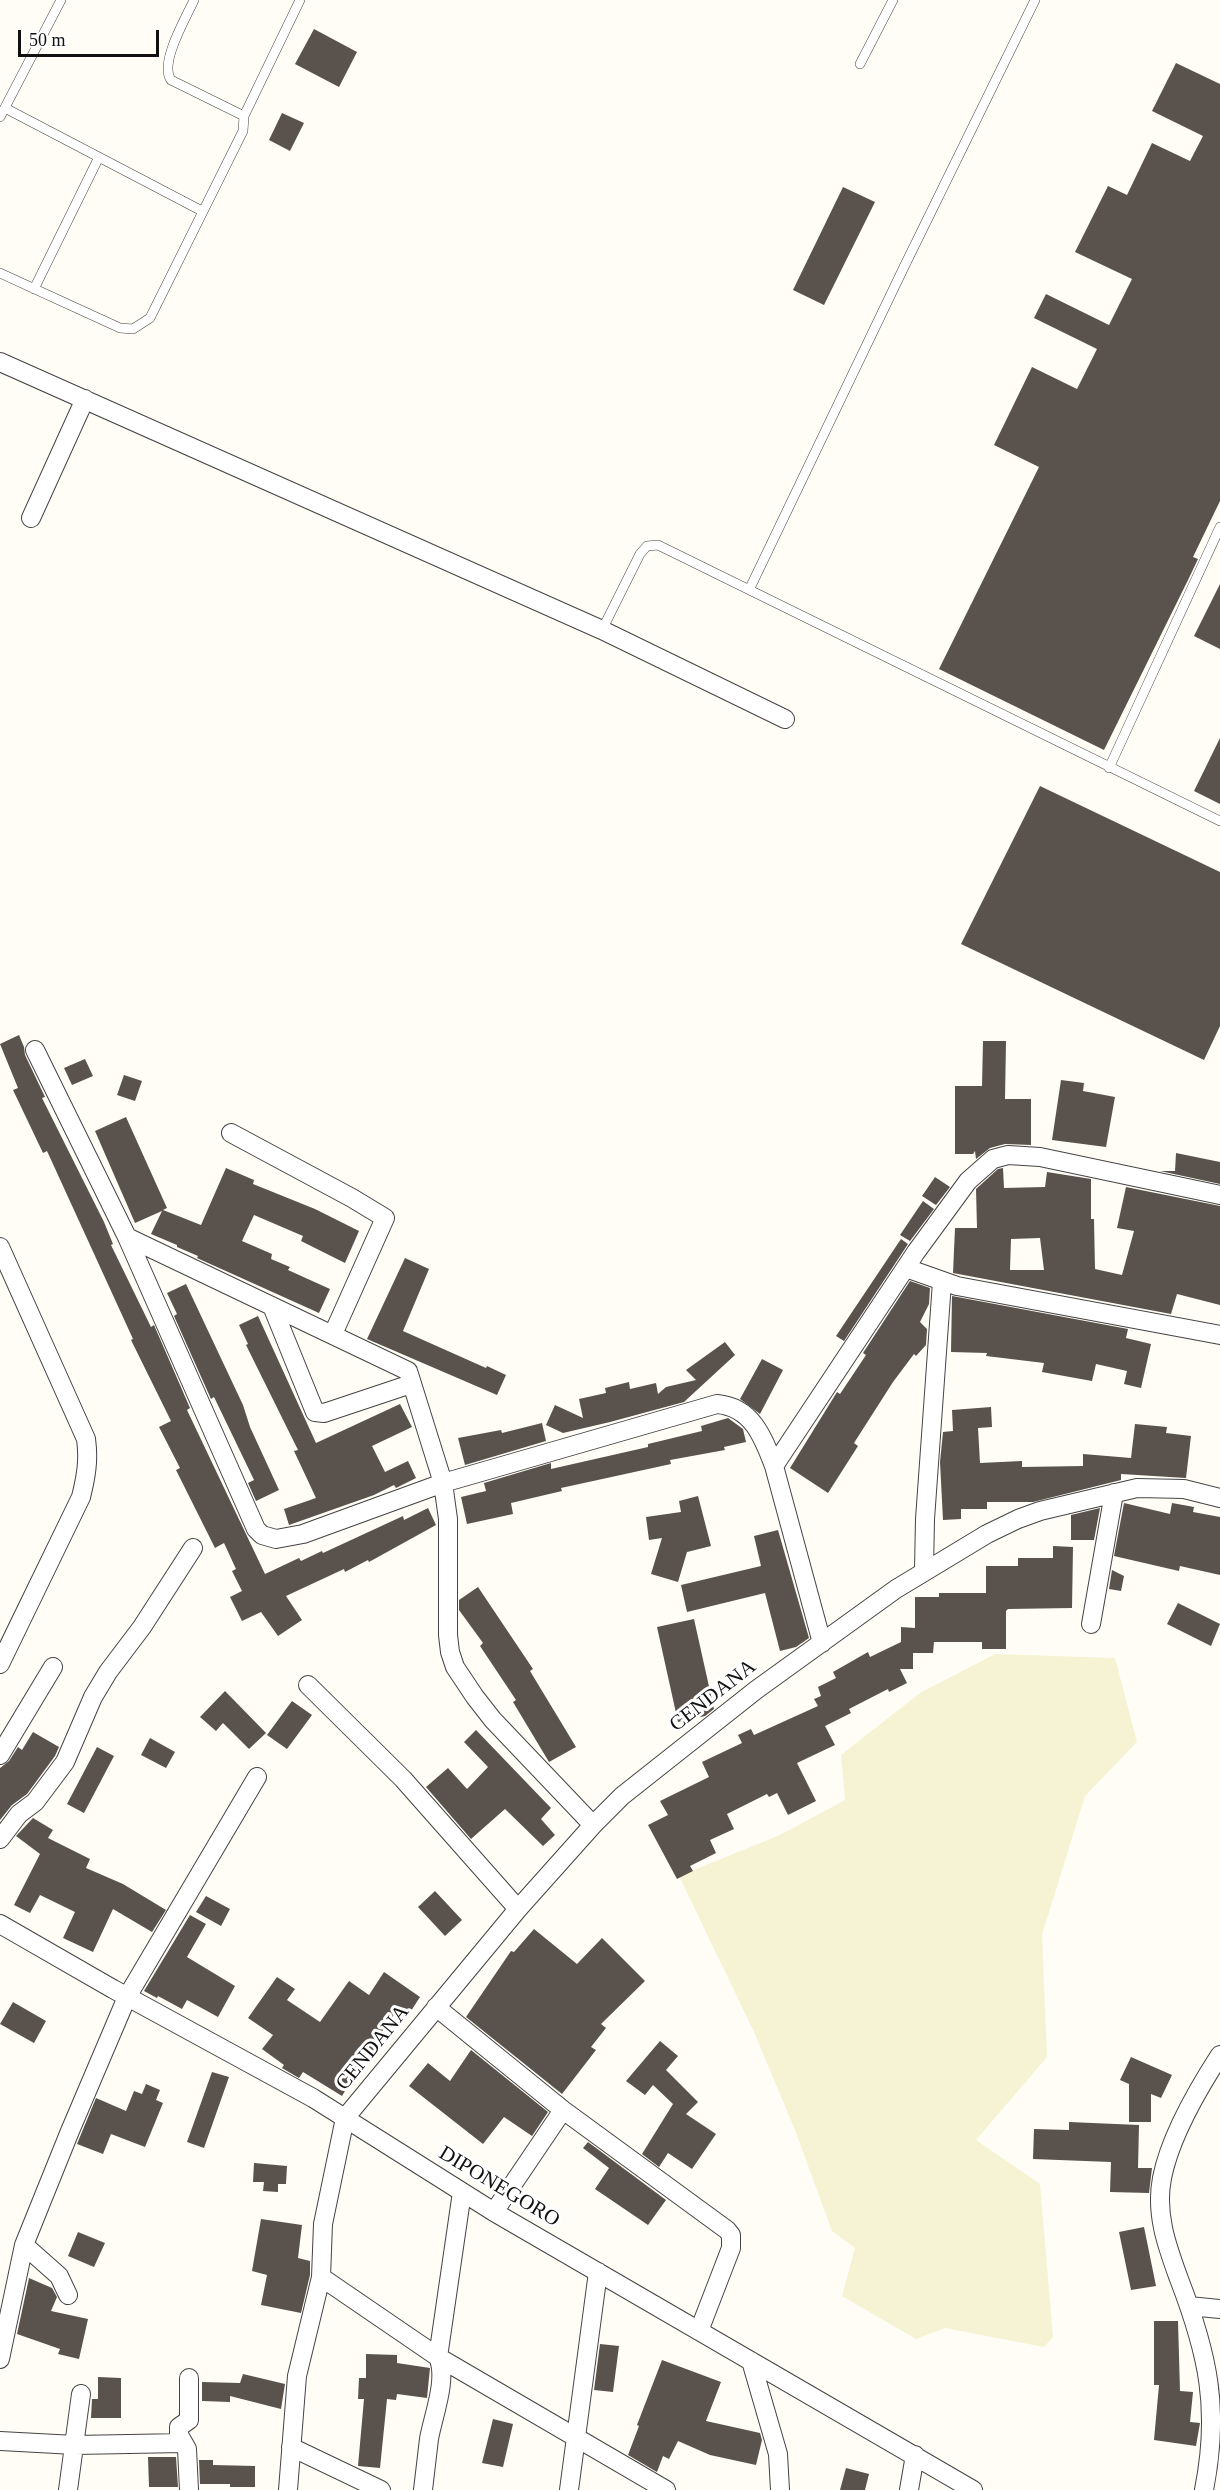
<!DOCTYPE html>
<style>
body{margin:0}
#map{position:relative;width:1220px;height:2490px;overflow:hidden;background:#fffdf5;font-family:"Times New Roman",serif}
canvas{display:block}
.scale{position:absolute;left:18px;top:30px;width:141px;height:27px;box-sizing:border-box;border:3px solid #111;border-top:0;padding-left:8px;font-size:18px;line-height:21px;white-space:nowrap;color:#111;-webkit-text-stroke:4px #fff;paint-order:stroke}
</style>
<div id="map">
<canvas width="1220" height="2490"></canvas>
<div class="scale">50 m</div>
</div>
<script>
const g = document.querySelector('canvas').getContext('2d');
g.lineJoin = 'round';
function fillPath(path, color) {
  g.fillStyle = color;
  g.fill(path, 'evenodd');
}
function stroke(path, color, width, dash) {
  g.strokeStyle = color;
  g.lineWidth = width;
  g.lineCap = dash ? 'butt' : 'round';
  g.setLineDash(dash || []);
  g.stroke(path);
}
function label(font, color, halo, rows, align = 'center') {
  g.font = font + ' "Times New Roman",serif';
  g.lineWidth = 6;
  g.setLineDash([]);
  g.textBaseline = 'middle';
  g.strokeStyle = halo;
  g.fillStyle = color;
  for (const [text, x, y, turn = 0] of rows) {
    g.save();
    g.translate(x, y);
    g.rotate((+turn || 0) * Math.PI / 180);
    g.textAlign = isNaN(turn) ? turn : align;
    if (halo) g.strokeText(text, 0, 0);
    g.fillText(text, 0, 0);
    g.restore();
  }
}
const farmland = new Path2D(`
 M995,1654l120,4 22,84 -52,54 -43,139 5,122 -71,83 64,44 13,153 -9,10 -99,-19 -29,11 -74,-43 13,-48 -23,-17 -37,-101 -41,-98 -75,-156 101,-41 65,-35 -4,-45 79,-62z`);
const building = new Path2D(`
 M314,29l43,23 -18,35 -44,-23z
 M1176,63l44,21v417l-27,56 5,2 -9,19 -85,172 -165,-81 100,-202 -45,-22 38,-78 45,22 20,-40 -63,-31 12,-24 63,31 23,-46 -57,-27 33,-66 19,9 25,-52 38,18 13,-25 -51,-25z
 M282,113l22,10 -14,28 -21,-11z
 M843,187l32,15 -51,103 -31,-15z
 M1220,584v65l-26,-13z
 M1220,738v66l-26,-13z
 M1040,786l180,86v154l-16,34 -243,-116z
 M19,1035l5,12 1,8 20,42 -3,1 62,124 9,22 -2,1 40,82 3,-2 36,83 -3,2 78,164 34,-16 2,3 21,-10 1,2 80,-37 1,4 24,-12 8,17 -67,37 -1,-2 -23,12 -1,-3 -58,27 16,24 -24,16 -17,-24 -19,9 -12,-24 12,-6 -10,-20 4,-2 -12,-26 -9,5 -39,-78 4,-2 -21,-41 12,-6 -40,-81 2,-1 -86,-188 -4,2 -30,-63 5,-2 -18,-44z
 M983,1041h23l-1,58h26v46l-26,-1 -15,4 -14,11 -1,-8 -2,3h-18v-68h27z
 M85,1059l8,17 -21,9 -8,-17z
 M124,1075l18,6 -7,20 -18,-6z
 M1061,1080l23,3 -1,8 32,6 -9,50 -54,-7z
 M126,1117l41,91 -4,2 38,15 25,-57 28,12 -1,4 62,25 44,22 -14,32 -44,-22 2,-5 -49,-21 -12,26 30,13 -1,5 19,8 -2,3 42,19 -11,24 -122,-55 1,-2 -21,-9v-2l-26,-11 11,-23 -27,12 -40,-92z
 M1176,1153l44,9v22l-60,-13h15z
 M1003,1168l1,20 41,-1 2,-15 44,7v40h3l1,50 27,6 12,-44 -17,-3 9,-41 94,19v99l-43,-11 -6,20 -218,-41 2,-45h22l-1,-39 22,-20zM1040,1238l4,32h-34l1,-31z
 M935,1177l15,10 -14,18 -14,-9z
 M923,1201l11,8 -24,32 -10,-6z
 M901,1239l7,5 -64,97 -8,-5z
 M405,1258l24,11 -26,62 83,37 1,-2 19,9 -9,20 -130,-56z
 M910,1281l20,7 -1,16 -9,18 7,7 -1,16 -10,11 -2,-2 -21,28 -39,61 4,3 -30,47 -38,-25 47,-76 3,2 26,-39 -3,-2z
 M186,1284l57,121 7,22 29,63 -23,11 -8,-18 6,-3 -40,-83 -3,2 -37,-83 3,-2 -10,-21z
 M952,1296l176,33 -2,9 25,6 -10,44 -17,-4 3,-13 -31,-7 -4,17 -50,-9 2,-9 -58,-7 1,-3 -36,-1z
 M258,1316l58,127 84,-39 12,23 -40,19 13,26 23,-11 8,17 -20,10 -2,-3 -20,10 -85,30 -5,-16 32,-11 -22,-47 4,-1 -52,-105 2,-1 -9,-19z
 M725,1342l10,13 -51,47 -74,20 -47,11 -17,-8 9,-20 28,13 -4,-19 27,-6 -1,-5 24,-6 1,7 26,-6 2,11 8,-7 30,-7 -10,-10z
 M762,1359l21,11 -23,44 -20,-15z
 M991,1407l1,20 -14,1 2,35 42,-2v6l61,-1v-12l48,4 4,-34 32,3 -1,6 25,3 -5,42 -65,-4v6l-88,22h-46v7h-26v10l-18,1 -3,-58 3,-30 10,-1 -1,-21z
 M728,1418l15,11 3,13 -22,5 1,3 -55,10 1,4 -110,24 1,3 -51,12 2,11 -46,10 -6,-27 25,-6 -2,-8 67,-20v6l97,-22v-3l54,-13 -1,-5z
 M542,1423l4,18 -81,24 -7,-27 43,-8 1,3z
 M698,1496l13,50 -24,6 -9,30 -27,-8 11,-36 -13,2 -3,-23 35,-5 -2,-11z
 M1124,1503l46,11 2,-11 22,4 -1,5 27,5v58l-40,-9 -1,5 -65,-15z
 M1100,1508l-6,32h-23v-25z
 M778,1530l31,108 -13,9 -16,4 -15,-58 -78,19 -6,-27 80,-19 -7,-30z
 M1053,1546l20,1 -1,61 -64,1 -2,2v38h-24v-7h-48l-1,11h-20v16h-13l7,14 -18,9 -1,-3 -39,20 2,4 -26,13 10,19 -38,18 19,38 -28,14 -11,-22 -8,4 -2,-3 -40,20 7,15 -24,11 6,13 -26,13 3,5 -16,8 -29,-54 20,-10 -8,-14 49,-24 -7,-15 40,-19 -4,-8 13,-6 3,6 64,-29 -4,-7 7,-3 -3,-9 18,-9 -3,-6 35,-20 2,5 31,-15v-15l14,1v-31h24v-4h47v-27h32v-8h35z
 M1112,1570l12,6 -3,15 -12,-2z
 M478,1587l55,82 -3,2 46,76 -27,15 -36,-60 3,-2 -36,-54 3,-3 -24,-33v-10z
 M1178,1603l42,21 -9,22 -44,-22z
 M694,1619l20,90 -9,7 -27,6 -21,-95z
 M225,1691l41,42 -17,16 -26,-26 -7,8 -16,-14z
 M292,1701l20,14 -25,34 -20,-14z
 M476,1730l75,78 -10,11 14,16 -12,11 -38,-37 -34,30 -45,-52 22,-19 19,21 21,-22 -24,-25z
 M33,1732l26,15 -4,9 -28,38 -15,11 -12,15v-52l9,-7 9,-14 4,3z
 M150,1738l25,14 -9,16 -25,-13z
 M97,1747l17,9 -30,57 -17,-9z
 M33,1818l20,12 -5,8 42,21 -4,9 37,16 43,26 -14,22 -39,-23 -20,43 -30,-14 12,-26 -35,-17 -10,18 -16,-8 26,-51 -24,-18z
 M435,1891l27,29 -17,16 -27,-29z
 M206,1896l24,13 -9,17 -25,-14z
 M190,1915l16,9 -19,33 48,29 -17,31 -31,-17 -5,9 -24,-13 -1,2 -13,-7z
 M534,1929l43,35 25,-26 43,43 -44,43 5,4 -15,19 5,3 -34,44 -96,-77 45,-66 3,1z
 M384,1972l36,25 -11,17 -10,-6 -18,25 5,3 -19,25 -3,-1 -22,36 -39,-24 -4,6 -17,-10 2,-3 -22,-16 11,-14 -25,-17 29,-41 18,12 -8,11 33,22 29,-41 20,14z
 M13,2002l33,19 -12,22 -34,-19z
 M660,2041l18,15 -12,14 32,32 -12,12 30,20 -24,35 -24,-16 -9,14 -17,-13 31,-50 -20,-19 -8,10 -19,-14z
 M471,2050l77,62 -16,24 -28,-19 -21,27 -74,-58 19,-23 22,18z
 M1131,2057l41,18 -11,23 -10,-4v28h-22v-38l-9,-4z
 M212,2072l17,5 -25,71 -17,-6z
 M146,2084l14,6 -4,10 7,3 -18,44 -34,-13 -8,20 -26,-10 19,-46 30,13 8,-20 8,3z
 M1069,2122l70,3 -1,43h14l-3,25 -39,-1 1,-30 -78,-3 1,-30 35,1z
 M588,2142l78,58 -18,25 -53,-36 14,-21 -26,-20z
 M254,2163l33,3 -1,18h-8v8l-15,-1 1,-9h-11z
 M261,2219l41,6 -4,33 12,3v14l-9,38 -40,-8 6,-30 -15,-4z
 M1144,2227l12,59 -25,4 -12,-58z
 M78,2232l27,11 -11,24 -26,-11z
 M29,2278l23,10 5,9 -6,14 37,8 -9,40 -21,-5 2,-5 -43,-15z
 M1154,2321h24l2,70 13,1 -3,30 10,1 -4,23 -42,-6 5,-55h-5z
 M600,2344l19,2 -6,46 -19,-2z
 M366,2354l31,1v8l33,5 -3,30 -30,-4 -1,6 -9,-1 -7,69 -22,-2 6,-67h-6l1,-21h7z
 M662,2360l59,22 -15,39 54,12 2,7 -6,25 -46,-10 -32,-14 -9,18 -6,-3 -6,16 -29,-17 11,-29 -2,-1z
 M243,2374l42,10 -4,25 -51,-13v6l-28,-1v-19l38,1z
 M98,2377l23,1v40h-30l1,-19h6z
 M493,2419l20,5 -10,43 -21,-4z
 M148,2457h28l2,30h-29z
 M199,2460h14v5l42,1v21h-25v-3h-30z
 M846,2468l23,6 -4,16h-25z`);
const service = new Path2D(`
 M860,64l33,-64
 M5,108l197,103
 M244,116l56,-116
 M0,117l61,-117
 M0,273l120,55 13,1 17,-11 93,-187 1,-15 -73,-36c-12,-17 15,-62 23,-80
 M34,289l64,-130
 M750,588l154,-321 131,-267
 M602,630l38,-76 7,-8 11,-1 562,276
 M1109,768l111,-241`);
const minor = new Path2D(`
 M0,362l602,268 183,89
 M31,518l54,-119
 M35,1050l92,187 129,292 6,6 14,4 27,-5 140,-51 274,-79c35,3 46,33 57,62l48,177
 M231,1133l121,65 33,20 -52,116
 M127,1237l281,134 35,112 5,36v116l2,17 5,15 20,30 18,23 100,105
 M0,1247l86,192c3,21 0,38 -5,58l-81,167
 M906,1268l51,18 263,49
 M272,1306l43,106 9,1 87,-29
 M774,1466l142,-214 52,-71 25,-22 15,-4 32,2 180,38
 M924,1570l1,-51 17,-237
 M1091,1624l23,-131
 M308,1685l95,94 115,130
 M0,1755l53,-88
 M0,1839l19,-25 16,-12 30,-40 28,-65 15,-25 34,-45 51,-79
 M0,1924l113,65 200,109 181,114 479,278
 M436,2007l127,103 164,120 4,5v13l-32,83
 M494,2212l69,-102
 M24,2245l35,31 9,19
 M321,2277l117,80 228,133
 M1189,2306l31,3
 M0,2359l24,-114 46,-114 57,-134 130,-220
 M751,2361l27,93 2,36
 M0,2441l75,4 108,-2
 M291,2447l90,43
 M68,2490l13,-96
 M189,2490l-2,-41 -8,-14v-8l10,-7v-42
 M288,2490l9,-114 24,-99 2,-53 22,-106 173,-209 75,-84 29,-29 134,-106 140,-101 91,-55 31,-15 22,-8 97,-23 47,1 36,9
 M423,2490c2,-17 4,-34 6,-51 4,-23 19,-60 9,-82l24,-165
 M569,2490l29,-218
 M909,2490l6,-35
 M1204,2490c16,-81 4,-136 -25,-211 -12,-33 -24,-65 -17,-101 8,-41 36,-89 58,-123`);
const streetNames = [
 ["CENDANA",713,1696,-38],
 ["CENDANA",373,2048,-51],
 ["DIPONEGORO",499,2187,31]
];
fillPath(farmland, '#f6f3d4');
fillPath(building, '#5a524d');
stroke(service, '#444', 10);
stroke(minor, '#444', 20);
stroke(service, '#fff', 9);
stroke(minor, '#fff', 18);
label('21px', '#111', '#fff', streetNames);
</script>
